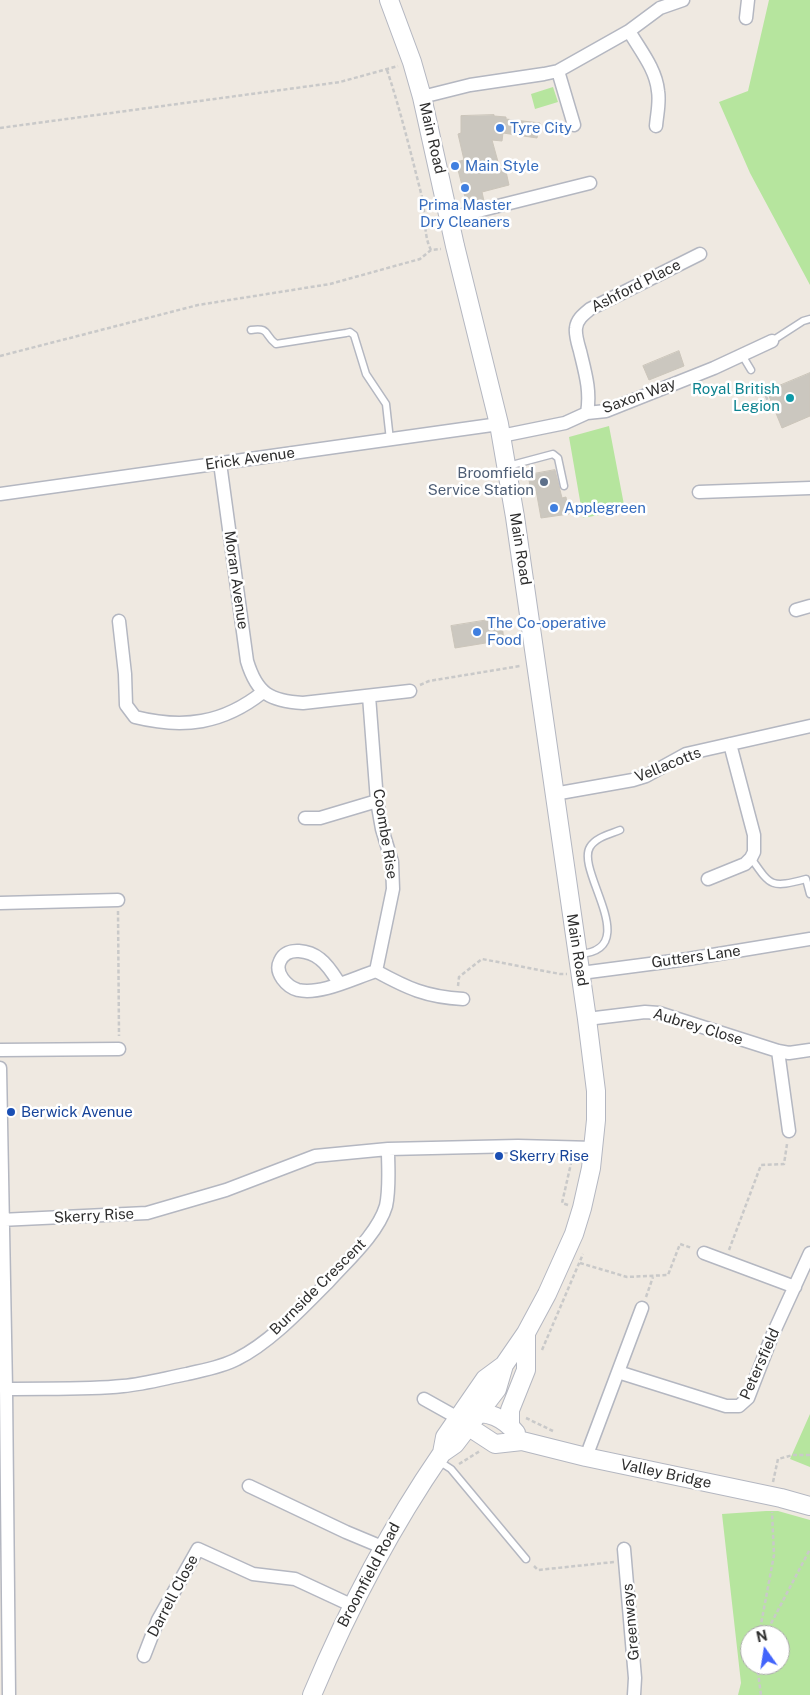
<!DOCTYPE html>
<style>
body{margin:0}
#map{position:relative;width:810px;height:1695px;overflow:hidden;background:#efe9e1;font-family:"Public Sans",sans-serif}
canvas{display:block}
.north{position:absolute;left:740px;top:1625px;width:50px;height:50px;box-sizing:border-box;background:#fff;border:1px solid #ababab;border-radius:50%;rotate:347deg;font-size:14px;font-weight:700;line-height:20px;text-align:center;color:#2e2e2e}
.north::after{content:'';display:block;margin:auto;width:18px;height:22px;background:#4264fb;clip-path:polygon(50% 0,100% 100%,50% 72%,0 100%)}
</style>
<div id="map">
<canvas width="810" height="1695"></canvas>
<div class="north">N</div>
</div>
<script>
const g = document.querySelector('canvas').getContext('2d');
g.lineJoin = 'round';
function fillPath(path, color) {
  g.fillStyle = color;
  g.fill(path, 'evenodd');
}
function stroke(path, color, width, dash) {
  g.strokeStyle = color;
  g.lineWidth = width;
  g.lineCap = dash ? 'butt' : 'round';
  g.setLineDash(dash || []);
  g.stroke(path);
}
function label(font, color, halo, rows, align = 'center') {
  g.font = font + ' "Public Sans",sans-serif';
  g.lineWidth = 5;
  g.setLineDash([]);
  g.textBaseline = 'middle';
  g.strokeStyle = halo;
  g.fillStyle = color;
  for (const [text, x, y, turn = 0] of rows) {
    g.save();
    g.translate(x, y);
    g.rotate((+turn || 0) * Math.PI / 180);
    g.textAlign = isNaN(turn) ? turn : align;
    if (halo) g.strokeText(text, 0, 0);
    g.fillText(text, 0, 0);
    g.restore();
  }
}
const green = new Path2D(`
 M769,0h41v285l-60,-112 -31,-71 29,-11z
 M553,87l5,15 -23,7 -4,-15z
 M609,426l16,84 -42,8 -14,-81z
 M810,1414v53l-20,-8z
 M766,1511h12l32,9v175h-72l3,-12 -19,-169zM750,1635h30v30h-30z`);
const building = new Path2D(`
 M494,115v1l12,1v2l34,4 -3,15 -34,-5 -1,8 -10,-1 8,29 5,-2 4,18 -27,7 2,9 -17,4 -11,-43 8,-2 -6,-26 3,-1v-17z
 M679,351l5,15 -35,14 -6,-14z
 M810,373v43l-28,12 -15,-37z
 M555,470l7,28 4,-1 3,17 -28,4 -5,-28 -5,1 -3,-16z
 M501,618l3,22 -49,8 -4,-22z`);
const path = new Path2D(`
 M387,70c14,42 24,84 35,127 4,17 1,38 9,53
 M0,128l340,-46 58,-16
 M0,356l198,-51 132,-21 90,-25 11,-9 10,-1
 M761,384l9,22 2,-1
 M420,685l9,-4 91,-15
 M118,911l1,125
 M458,986l1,-9 23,-18 78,15h7
 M568,1205l-6,-2 10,-44
 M729,1250l32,-85 23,-1 3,-20
 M580,1263l47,14 41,-2 12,-31 12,4
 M646,1297l7,-20
 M542,1350l41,-96
 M526,1418l27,13
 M459,1464l21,-13
 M773,1482l5,-23 15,-4h17
 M534,1566l4,4 76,-8
 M759,1635l15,-80 -2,-43
 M765,1635l45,-86
 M757,1665l4,30`);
const lane = new Path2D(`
 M251,330c19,-3 13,5 25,14l70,-11 4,-1 4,3 12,39 20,30 4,36
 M772,341l31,-20 7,-2
 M742,355l9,15
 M508,466l45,-12 5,4 6,28
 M751,858c20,29 20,30 55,21l4,15
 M579,954c65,-4 -4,-83 11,-107 6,-10 21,-13 30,-17
 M437,1460l14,9 75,90`);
const street = new Path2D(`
 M746,18l2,-18
 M629,31c11,19 27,38 29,60 2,11 -1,23 -2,35
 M558,71l16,54
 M422,97l48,-12 74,-11 14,-3 71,-40 31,-23 23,-8
 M450,218l140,-35
 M587,413l19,-2 108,-43 58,-27
 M501,436l64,-13 22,-10c4,-22 -2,-41 -7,-62 -2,-7 -5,-16 -4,-23 1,-9 8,-14 14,-19l110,-55
 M220,463l27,198c10,33 23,40 56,42l107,-12
 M699,492l111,-4
 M0,494l499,-70
 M796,610l14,-4
 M119,621l6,53 1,31 9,12c48,12 88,7 128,-25
 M369,696l8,105 5,28 10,33 1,27 -17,82c31,17 50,26 87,28
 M554,794l79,-14 13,-4 40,-22 124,-28
 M305,818h15l57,-17
 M708,879l37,-15 6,-6 3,-6v-17l-24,-91
 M0,903l118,-3
 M581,973l107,-14 122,-20
 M339,983c-5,-8 -11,-18 -19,-24 -10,-8 -33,-14 -40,2 -6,12 7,26 18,29 23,5 56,-12 78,-19
 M587,1019l58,-7 14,1 119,38 11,2 21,-3
 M0,1050l119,-1
 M778,1051l11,80
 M0,1068l6,321 3,306
 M0,1220l147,-7 79,-23 89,-34 73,-7 130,-3 76,2
 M704,1253l91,34
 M618,1372l108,34h13l9,-8 24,-62 38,-83
 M6,1389c39,-1 79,1 117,-3 22,-2 43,-8 64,-12 17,-4 35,-7 50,-15 34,-17 66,-52 92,-78 19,-21 49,-48 57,-75 4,-18 2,-38 2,-57
 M424,1399l34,19
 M586,1457l56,-149
 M249,1486l97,46 36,15
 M624,1549l11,129 -1,17
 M144,1656l14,-36 40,-71 55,25 42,5 56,26`);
const secondary = new Path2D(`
 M469,1415c18,-6 36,4 47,18
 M458,1418l11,9 26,17 27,-3 64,16 195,41 29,8
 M510,1426v-16l16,-40v-37
 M442,1453l3,-16 40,-58 19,-14
 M312,1695c36,-86 77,-165 130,-242l13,-9 42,-55 7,-24 22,-32 21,-39 27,-60 8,-26 9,-40 5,-48v-29l-9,-72 -72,-502 -16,-93 -44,-178 -33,-149 -10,-35 -23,-62`);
const markers = [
 [500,128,5,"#3f7fe0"],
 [455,166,5,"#3f7fe0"],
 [465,188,5,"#3f7fe0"],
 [790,398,5,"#0f9aa8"],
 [544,482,5,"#5c6f8a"],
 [554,508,5,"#3f7fe0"],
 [477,632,5,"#3f7fe0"],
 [11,1112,5,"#1a4fb4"],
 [499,1156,5,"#1a4fb4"]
];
const shopNames = [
 ["Tyre City",510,128],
 ["Main Style",465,166],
 ["Prima Master",465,205,"center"],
 ["Dry Cleaners",465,222,"center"],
 ["Applegreen",564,508],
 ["The Co-operative",487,623],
 ["Food",487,640]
];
const streetNames = [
 ["Main Road",432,138,77],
 ["Ashford Place",636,286,-27],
 ["Saxon Way",639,396,-20],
 ["Erick Avenue",250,459,-8],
 ["Main Road",520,549,81],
 ["Moran Avenue",236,580,82],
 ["Vellacotts",668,765,-22],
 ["Coombe Rise",385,834,81],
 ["Main Road",577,950,81],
 ["Gutters Lane",696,957,-8],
 ["Aubrey Close",698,1027,17],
 ["Skerry Rise",94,1216,-3],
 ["Burnside Crescent",318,1287,-45],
 ["Petersfield",760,1364,-66],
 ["Valley Bridge",666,1474,12],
 ["Broomfield Road",369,1575,-62],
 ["Darrell Close",173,1596,-62],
 ["Greenways",631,1622,-95]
];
const cultureNames = [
 ["Royal British",780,389],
 ["Legion",780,406]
];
const serviceNames = [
 ["Broomfield",534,473],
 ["Service Station",534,490]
];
const transitNames = [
 ["Berwick Avenue",21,1112],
 ["Skerry Rise",509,1156]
];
fillPath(green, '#b6e59e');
fillPath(building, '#cbc7bf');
stroke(building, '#cbc5ba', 1);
stroke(lane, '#b4b7c1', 9);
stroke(street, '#b4b7c1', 15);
stroke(secondary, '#b4b7c1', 20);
stroke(path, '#c9c9c9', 2.5, [4, 2.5]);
stroke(lane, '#fff', 6);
stroke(street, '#fff', 12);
stroke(secondary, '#fff', 18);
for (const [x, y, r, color] of markers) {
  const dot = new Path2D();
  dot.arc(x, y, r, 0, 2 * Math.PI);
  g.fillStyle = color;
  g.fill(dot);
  stroke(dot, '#fff', 2);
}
label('15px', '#366cbe', '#fff', shopNames, 'left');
label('15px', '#2e2e2e', '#fff', streetNames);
label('15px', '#0d838f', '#fff', cultureNames, 'right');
label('15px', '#4e5e75', '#fff', serviceNames, 'right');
label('15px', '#164399', '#fff', transitNames, 'left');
</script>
